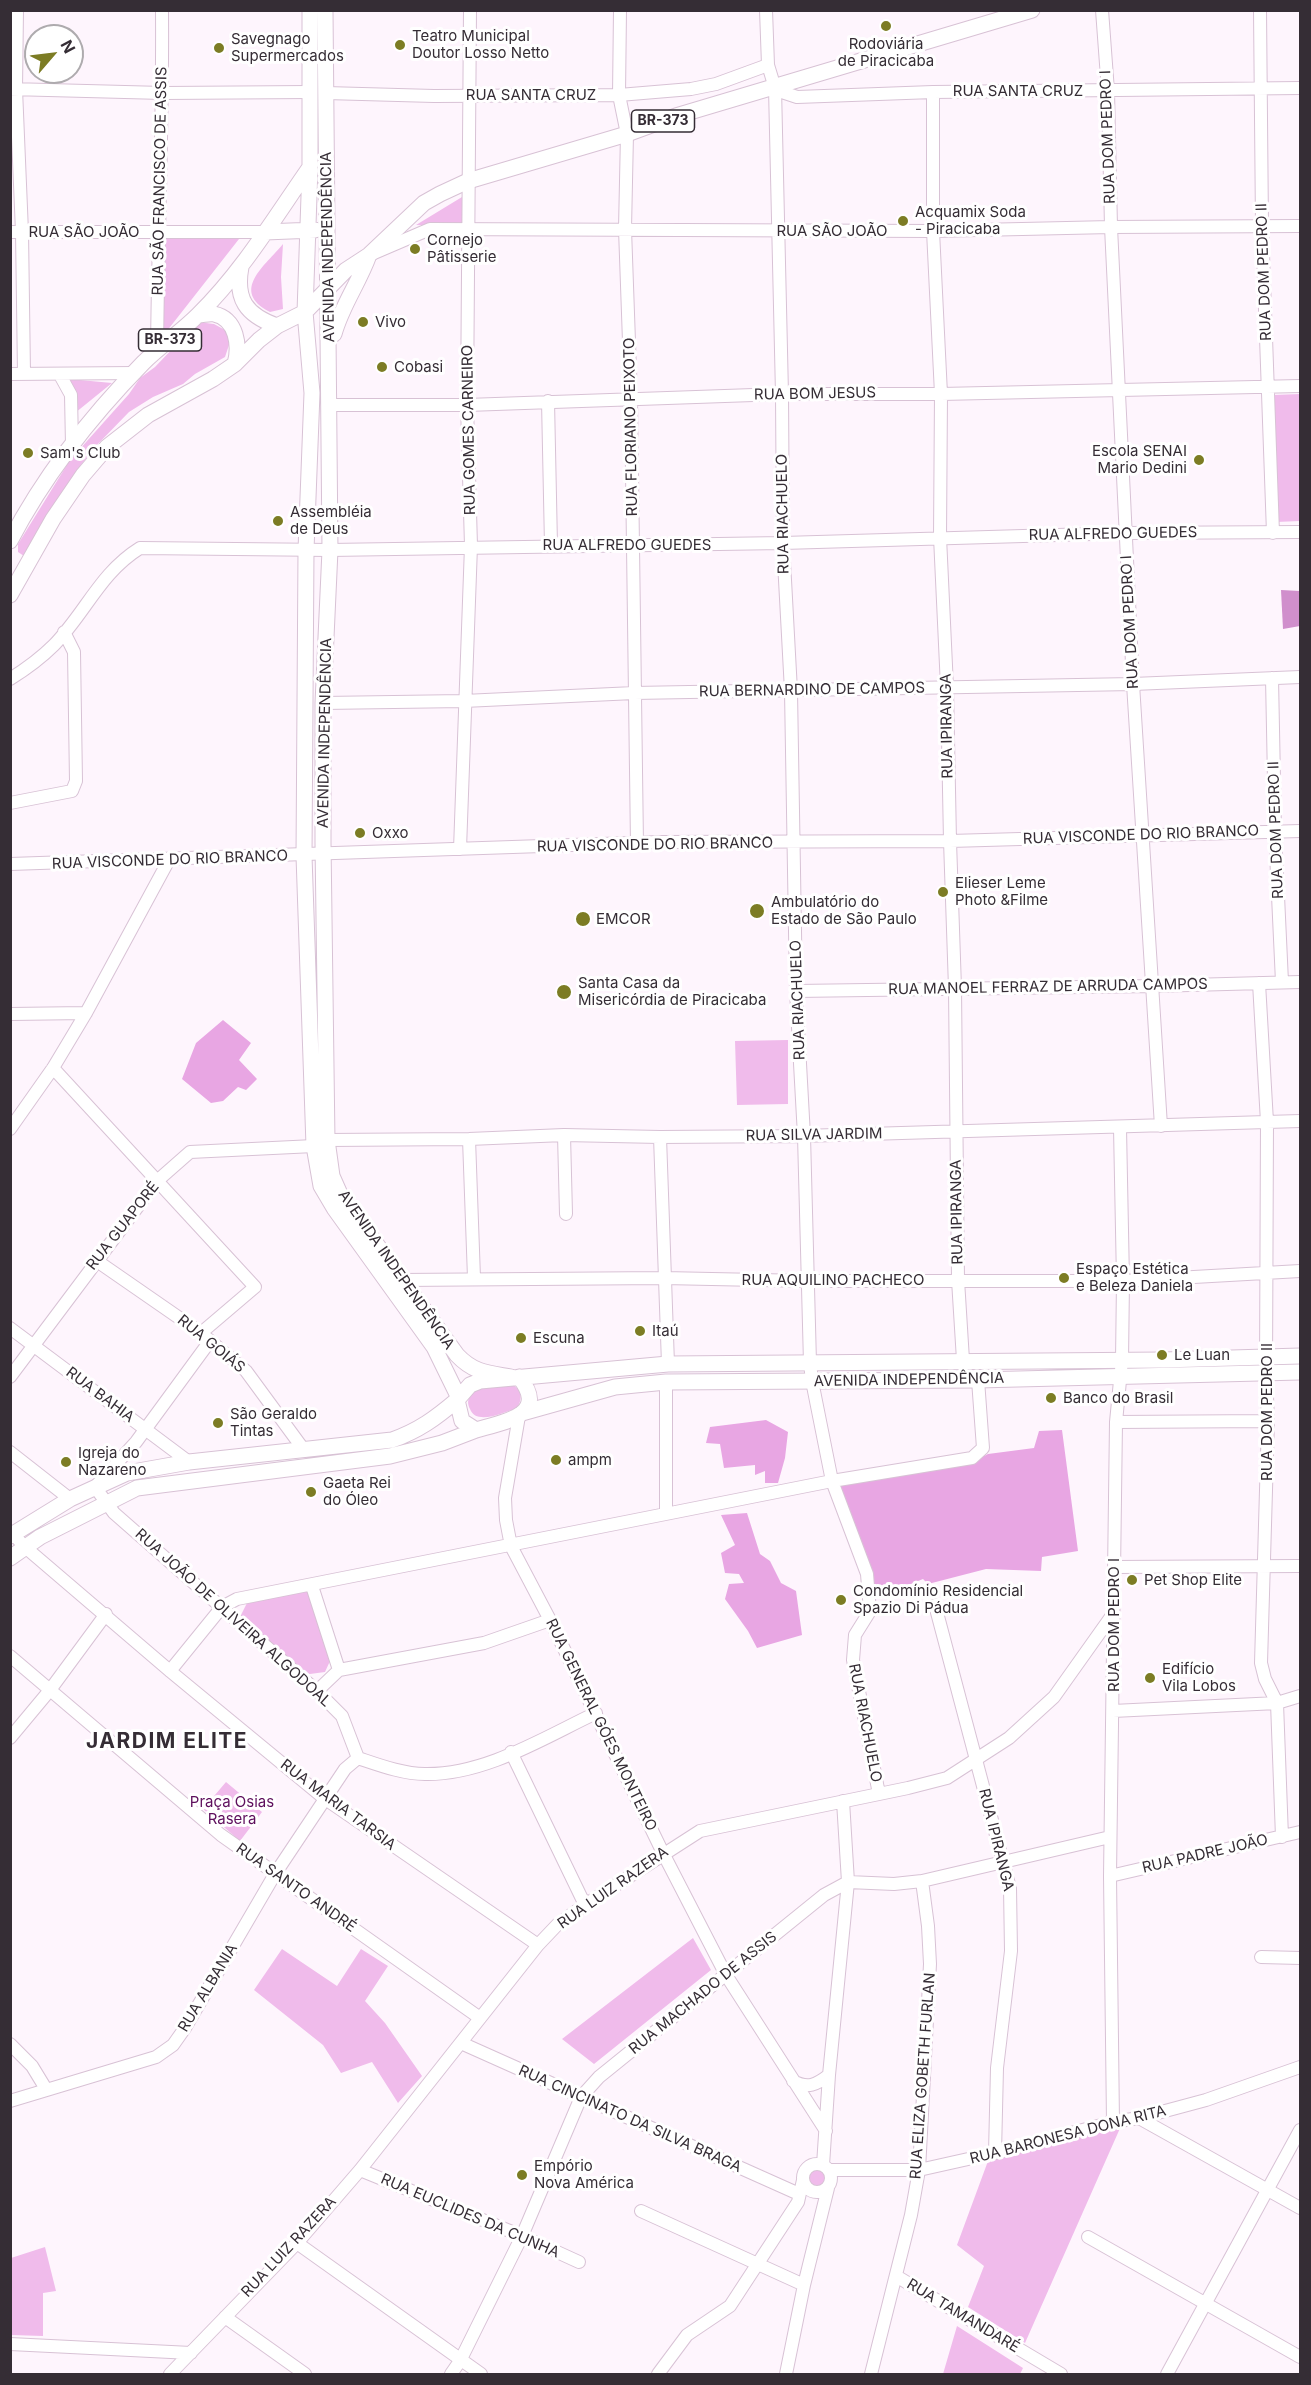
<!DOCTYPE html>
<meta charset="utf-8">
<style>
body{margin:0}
#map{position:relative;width:1311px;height:2385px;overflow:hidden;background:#fef5fd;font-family:Inter,sans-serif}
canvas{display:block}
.frame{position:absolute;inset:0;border:12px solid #352d35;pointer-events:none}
.north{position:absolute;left:24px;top:24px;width:60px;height:60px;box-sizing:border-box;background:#fff;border:2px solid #aeabae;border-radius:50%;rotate:62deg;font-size:16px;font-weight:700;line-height:24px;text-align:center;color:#352d35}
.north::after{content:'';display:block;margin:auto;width:21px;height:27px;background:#7c7c24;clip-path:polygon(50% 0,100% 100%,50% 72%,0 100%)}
</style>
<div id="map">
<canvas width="1311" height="2385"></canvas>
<div class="frame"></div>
<div class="north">N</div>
</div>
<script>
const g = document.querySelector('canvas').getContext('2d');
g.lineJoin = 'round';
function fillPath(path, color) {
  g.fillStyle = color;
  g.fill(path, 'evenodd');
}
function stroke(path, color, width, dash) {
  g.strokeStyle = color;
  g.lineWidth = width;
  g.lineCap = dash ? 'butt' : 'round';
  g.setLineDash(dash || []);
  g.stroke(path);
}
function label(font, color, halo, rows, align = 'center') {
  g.font = font + ' Inter,sans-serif';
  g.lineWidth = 6;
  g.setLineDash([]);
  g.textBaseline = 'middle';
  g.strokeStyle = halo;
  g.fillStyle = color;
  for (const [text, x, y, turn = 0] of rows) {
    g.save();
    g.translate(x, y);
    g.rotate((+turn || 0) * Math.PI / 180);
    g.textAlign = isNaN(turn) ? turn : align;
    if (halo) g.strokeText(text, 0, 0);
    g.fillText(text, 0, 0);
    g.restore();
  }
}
const green = new Path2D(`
 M462,197v29l-46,-1z
 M161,235l78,4 -76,97z
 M283,244l-2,33 2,32 -13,3c-41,-21 -4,-47 13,-68z
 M198,322l16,2 11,6 5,12 -5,15 -30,17 -12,10 -30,13 -24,15 -35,36 -20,26 -50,82 -6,-4v-8l52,-84 59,-66 11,-16 15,-11z
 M69,379l43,4 -37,30z
 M1300,394v127l-24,1 -3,-127z
 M788,1040v64l-51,1 -2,-64z
 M507,1382c12,4 18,14 10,26 -12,4 -41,18 -47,1 -3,-6 -2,-9 0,-14l8,-6z
 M309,1590l21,71 -5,11 -15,2 -12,-3 -59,-52 9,-18z
 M226,1782l36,30 -22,29 -37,-32z
 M693,1938l18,32 -117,94 -32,-25z
 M282,1949l55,37 24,-37 27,17 -23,35 20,22 37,53 -24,27 -26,-41 -31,11 -18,-28 -69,-55z
 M1121,2126l-96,217 -57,-36 16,-41 -27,-21 31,-84z
 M808 2178a10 10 0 1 1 20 0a10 10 0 1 1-20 0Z
 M45,2247l11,44 -13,2v43l-32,-1v-77z
 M957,2326l66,42 -3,6h-77z`);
const forest = new Path2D(`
 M223,1020l28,23 -12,17 18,19 -11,11 -8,-3 -15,14 -12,2 -29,-24 14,-36z
 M766,1420l22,12 -3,26 -7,25h-13v-12l-10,4v-10l-31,3 -4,-24 -14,-1 4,-16z
 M1062,1430l16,121 -36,6 -1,14 -55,-2 -58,15 -5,-5 -46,19 -8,-29 -30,-85 128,-19 21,-11 46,-6 5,-17z
 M747,1513l13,41 10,7 11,22 15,8 6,44 -45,13 -9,-17 -23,-32 4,-15 15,-1 -5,-9 -14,-1 -4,-20 14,-8 -14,-30z`);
const water = new Path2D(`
 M1281,590l19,1v35l-17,3z`);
const minor = new Path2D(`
 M17,10l-1,79 6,143 2,142
 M620,10l-1,85 8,39 -2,95 6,169 6,446
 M766,10l2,55 7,23 7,306 1,149 8,148 5,300 8,145 6,227 2,18 20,100 35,93 3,37 -15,24 -2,25 26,134
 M1102,10l6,81 3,136 22,457 28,442
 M1260,10l2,216 11,307
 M775,88l7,4 15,5 136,-5 367,-4
 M10,89l153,4 147,-1
 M933,92v139l8,163 -1,143 7,150 3,154 5,147 3,292 5,80
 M326,93l108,3 185,-1 72,-6 25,-5 52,-19
 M10,232h255
 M374,253l56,-24 503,2 178,-4 189,-1
 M157,351c1,-114 6,-227 5,-341
 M10,374l125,-1
 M60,375l11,20 1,50
 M548,401l3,144
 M330,405h137l315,-11h159l359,-8
 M1272,678l3,153 7,151
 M10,679c16,-10 31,-21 44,-34 32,-33 46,-72 86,-97l190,2 453,-7 343,-10 174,-1
 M323,703l141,-2 170,-8 499,-9 167,-7
 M10,803l62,-12 4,-10 -2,-129 -10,-20
 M460,849l11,-303 -4,-141 3,-395
 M10,864l650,-22 290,-1 350,-10
 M1259,983l8,139 -1,250 2,49 -7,242 4,16 12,24 5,134
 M796,991l357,-5 147,-4
 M10,1014l76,-1
 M53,1068l202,219 -54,46
 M10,1129l43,-61 33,-55 84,-155
 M564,1135l2,79
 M660,1137l8,227
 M469,1139l5,139
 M327,1140l142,-1 95,-4 96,2 142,-1 498,-15
 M97,1261l104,72 45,38 58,79
 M401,1280l263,-2 143,3h316l177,-10
 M10,1328l179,134
 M210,1341l-74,101 -41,45 19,26 203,178 25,25 16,42
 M10,1377l147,-196 33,-29 124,-6
 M666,1382v131
 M519,1416l-14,82 1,22 5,26 39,74 113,233 63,122 100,156
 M1116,1422l152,-1
 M10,1452l60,47
 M13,1534l12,13 145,124 154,127 214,147
 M1114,1567l186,-1
 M312,1586l27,84
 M935,1605l75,283 1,63 -14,117 -2,85
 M10,1656l211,179 259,183
 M170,1671l52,-64 15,-8 595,-118 140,-23 11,-10 -5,-68
 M317,1691l22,-21 145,-27 66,-23
 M1113,1711l164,-8 23,-7
 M10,1738l40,-48 56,-76
 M511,1752l74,153
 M358,1758c21,7 45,16 67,16 60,1 118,-36 171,-61
 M1110,1876l190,-44
 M1261,1957l39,1
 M461,2043l338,151
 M10,2044l22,22 14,23
 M793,2081c15,8 23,4 36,-6
 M10,2101l146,-44 17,-12 12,-17 90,-154 70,-105 13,-11
 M1139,2118l161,90
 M1113,2122l-3,-246 6,-454 6,-62 1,-79 -3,-153
 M803 2178a14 14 0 1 1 28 0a14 14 0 1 1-28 0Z
 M823,2165l6,-90 19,-193 -5,-81
 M360,2170l162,66 57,26
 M829,2170h90l76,-17 118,-31 26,-4 67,-18 94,-33
 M641,2211l163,74
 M1088,2237l212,120
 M297,2243l184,131
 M896,2276l165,98
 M225,2317l80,57
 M10,2344l181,9
 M170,2374l127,-131 63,-73 178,-225 19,-20 28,-20 115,-74 208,-43 39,-10 62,-40 45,-41 59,-83
 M451,2374l9,-13 62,-125 59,-139 18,-20 225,-182 24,-13 46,2 28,-3 188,-44
 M658,2374l29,-39 43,-29 68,-104 5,-22
 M786,2374l18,-89 24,-97
 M871,2374l40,-159 8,-45 11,-206 -2,-38 -6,-45
 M1167,2374l133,-244`);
const major = new Path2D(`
 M310,10v157l-5,145 7,81 -6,157 -2,306 10,290 7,40 13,22 100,139 24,49
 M325,10l5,540 -7,153v140l4,297 5,36 8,18 117,161c17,18 31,18 54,22
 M265,232l50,-2
 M241,267c-6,32 5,48 36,59
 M199,315c4,0 10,-2 15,-1 23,5 26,32 21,50
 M334,334c8,-29 25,-51 35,-79
 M10,541c34,-65 82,-126 133,-178 17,-17 38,-31 55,-48 44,-43 77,-98 112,-148
 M10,595l43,-76 30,-44 24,-28 41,-32 65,-36 22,-15 24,-24 18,-14 28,-14 41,-42 23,-15 55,-52 16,-9 28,-13 159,-47 49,-18 356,-106
 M519,1377c31,38 -15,45 -43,53l-14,-9 -5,-21 13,-15 10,-4 188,-17 495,-4 137,-4
 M522,1413l93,-26 51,-5 312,-2 322,-8
 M10,1536l60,-37 57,-26 62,-11 203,-22c26,-9 44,-22 65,-40
 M10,1558l30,-21 97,-49 253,-32 52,-13 34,-13`);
const markers = [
 [886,26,6,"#7c7c24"],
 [400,45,6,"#7c7c24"],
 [219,48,6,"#7c7c24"],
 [903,221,6,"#7c7c24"],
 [415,249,6,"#7c7c24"],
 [363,322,6,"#7c7c24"],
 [382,367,6,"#7c7c24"],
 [28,453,6,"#7c7c24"],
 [1199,460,6,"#7c7c24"],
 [278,521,6,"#7c7c24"],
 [360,833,6,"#7c7c24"],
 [943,892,6,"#7c7c24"],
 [757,911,8,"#7c7c24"],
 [583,919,8,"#7c7c24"],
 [564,992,8,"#7c7c24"],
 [1064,1278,6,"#7c7c24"],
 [640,1331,6,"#7c7c24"],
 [521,1338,6,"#7c7c24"],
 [1162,1355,6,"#7c7c24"],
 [1051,1398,6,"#7c7c24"],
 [218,1423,6,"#7c7c24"],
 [556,1460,6,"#7c7c24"],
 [66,1462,6,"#7c7c24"],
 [311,1492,6,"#7c7c24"],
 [1132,1580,6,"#7c7c24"],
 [841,1600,6,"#7c7c24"],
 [1150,1678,6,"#7c7c24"],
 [522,2175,6,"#7c7c24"]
];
const shields = [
 [663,121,63],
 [170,340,63]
];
const shieldNames = [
 ["BR-373",663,121],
 ["BR-373",170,340]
];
const poiNames = [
 ["Teatro Municipal",412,36],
 ["Doutor Losso Netto",412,53],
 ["Savegnago",231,39],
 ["Supermercados",231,56],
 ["Rodoviária",886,44,"center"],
 ["de Piracicaba",886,61,"center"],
 ["Acquamix Soda",915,212],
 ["- Piracicaba",915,229],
 ["Cornejo",427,240],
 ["Pâtisserie",427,257],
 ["Vivo",375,322],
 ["Cobasi",394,367],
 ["Escola SENAI",1187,451,"right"],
 ["Mario Dedini",1187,468,"right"],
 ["Sam's Club",40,453],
 ["Assembléia",290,512],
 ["de Deus",290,529],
 ["Oxxo",372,833],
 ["Elieser Leme",955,883],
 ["Photo &Filme",955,900],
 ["Ambulatório do",771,902],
 ["Estado de São Paulo",771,919],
 ["EMCOR",596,919],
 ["Santa Casa da",578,983],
 ["Misericórdia de Piracicaba",578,1000],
 ["Espaço Estética",1076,1269],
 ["e Beleza Daniela",1076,1286],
 ["Itaú",652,1331],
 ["Escuna",533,1338],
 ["Le Luan",1174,1355],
 ["Banco do Brasil",1063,1398],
 ["São Geraldo",230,1414],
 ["Tintas",230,1431],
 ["Igreja do",78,1453],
 ["Nazareno",78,1470],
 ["ampm",568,1460],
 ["Gaeta Rei",323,1483],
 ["do Óleo",323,1500],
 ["Pet Shop Elite",1144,1580],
 ["Condomínio Residencial",853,1591],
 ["Spazio Di Pádua",853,1608],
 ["Edifício",1162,1669],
 ["Vila Lobos",1162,1686],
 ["Empório",534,2166],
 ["Nova América",534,2183]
];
const streetNames = [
 ["RUA SANTA CRUZ",1018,91],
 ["RUA SANTA CRUZ",531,95],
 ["RUA DOM PEDRO I",1108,137,-92],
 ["RUA SÃO FRANCISCO DE ASSIS",160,181,-89],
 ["RUA SÃO JOÃO",832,231],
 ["RUA SÃO JOÃO",84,232],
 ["AVENIDA INDEPENDÊNCIA",328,247,-91],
 ["RUA DOM PEDRO II",1264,272,-92],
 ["RUA BOM JESUS",815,394,-1],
 ["RUA FLORIANO PEIXOTO",631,427,-91],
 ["RUA GOMES CARNEIRO",469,430,-91],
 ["RUA RIACHUELO",783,514,-91],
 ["RUA ALFREDO GUEDES",1113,534,-1],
 ["RUA ALFREDO GUEDES",627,545],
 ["RUA DOM PEDRO I",1130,622,-93],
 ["RUA BERNARDINO DE CAMPOS",812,690,-1],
 ["RUA IPIRANGA",947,726,-91],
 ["AVENIDA INDEPENDÊNCIA",325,733,-89],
 ["RUA DOM PEDRO II",1276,830,-92],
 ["RUA VISCONDE DO RIO BRANCO",1141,835,-2],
 ["RUA VISCONDE DO RIO BRANCO",655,845,-1],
 ["RUA VISCONDE DO RIO BRANCO",170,860,-2],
 ["RUA MANOEL FERRAZ DE ARRUDA CAMPOS",1048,987,-1],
 ["RUA RIACHUELO",798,1000,-92],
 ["RUA SILVA JARDIM",814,1135,-1],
 ["RUA IPIRANGA",957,1212,-91],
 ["RUA GUAPORÉ",123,1226,-52],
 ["AVENIDA INDEPENDÊNCIA",396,1270,55],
 ["RUA AQUILINO PACHECO",833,1280],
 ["RUA GOIÁS",211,1344,39],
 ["AVENIDA INDEPENDÊNCIA",909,1380,-1],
 ["RUA BAHIA",100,1395,37],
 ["RUA DOM PEDRO II",1267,1412,-90],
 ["RUA JOÃO DE OLIVEIRA ALGODOAL",233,1618,42],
 ["RUA DOM PEDRO I",1114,1625,-90],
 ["RUA RIACHUELO",865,1723,79],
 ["RUA GENERAL GÓES MONTEIRO",601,1725,64],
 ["RUA MARIA TARSIA",338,1805,37],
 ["RUA IPIRANGA",996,1840,76],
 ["RUA PADRE JOÃO",1205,1854,-13],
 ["RUA SANTO ANDRÉ",296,1888,35],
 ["RUA LUIZ RAZERA",613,1888,-35],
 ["RUA ALBANIA",208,1988,-59],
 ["RUA MACHADO DE ASSIS",703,1993,-39],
 ["RUA ELIZA GOBETH FURLAN",923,2076,-86],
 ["RUA CINCINATO DA SILVA BRAGA",630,2119,24],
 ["RUA BARONESA DONA RITA",1068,2135,-14],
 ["RUA EUCLIDES DA CUNHA",470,2216,23],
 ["RUA LUIZ RAZERA",289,2247,-47],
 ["RUA TAMANDARÉ",963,2316,31]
];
const parkNames = [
 ["Praça Osias",232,1802],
 ["Rasera",232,1819]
];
const districtNames = [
 ["JARDIM ELITE",167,1742]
];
fillPath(green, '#f0bbeb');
fillPath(forest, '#e8a6e3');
fillPath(water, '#d08fcc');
stroke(minor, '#d8c2d5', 14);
stroke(major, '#d8c2d5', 17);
stroke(minor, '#fff', 12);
stroke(major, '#fff', 15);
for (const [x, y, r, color] of markers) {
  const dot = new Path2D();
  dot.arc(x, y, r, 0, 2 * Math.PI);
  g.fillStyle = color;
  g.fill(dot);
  stroke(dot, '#fff', 2);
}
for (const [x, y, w] of shields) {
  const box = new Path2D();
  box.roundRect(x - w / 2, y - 11, w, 22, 4.5);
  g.fillStyle = '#fff';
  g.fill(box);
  stroke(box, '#352d35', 1.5);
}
label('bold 14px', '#352d35', null, shieldNames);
label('15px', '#352d35', '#fff', poiNames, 'left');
label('15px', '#352d35', '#fff', streetNames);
label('15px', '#5e0f5d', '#fff', parkNames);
g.letterSpacing = '1.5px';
label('bold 21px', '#352d35', '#fff', districtNames);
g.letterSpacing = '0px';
</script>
